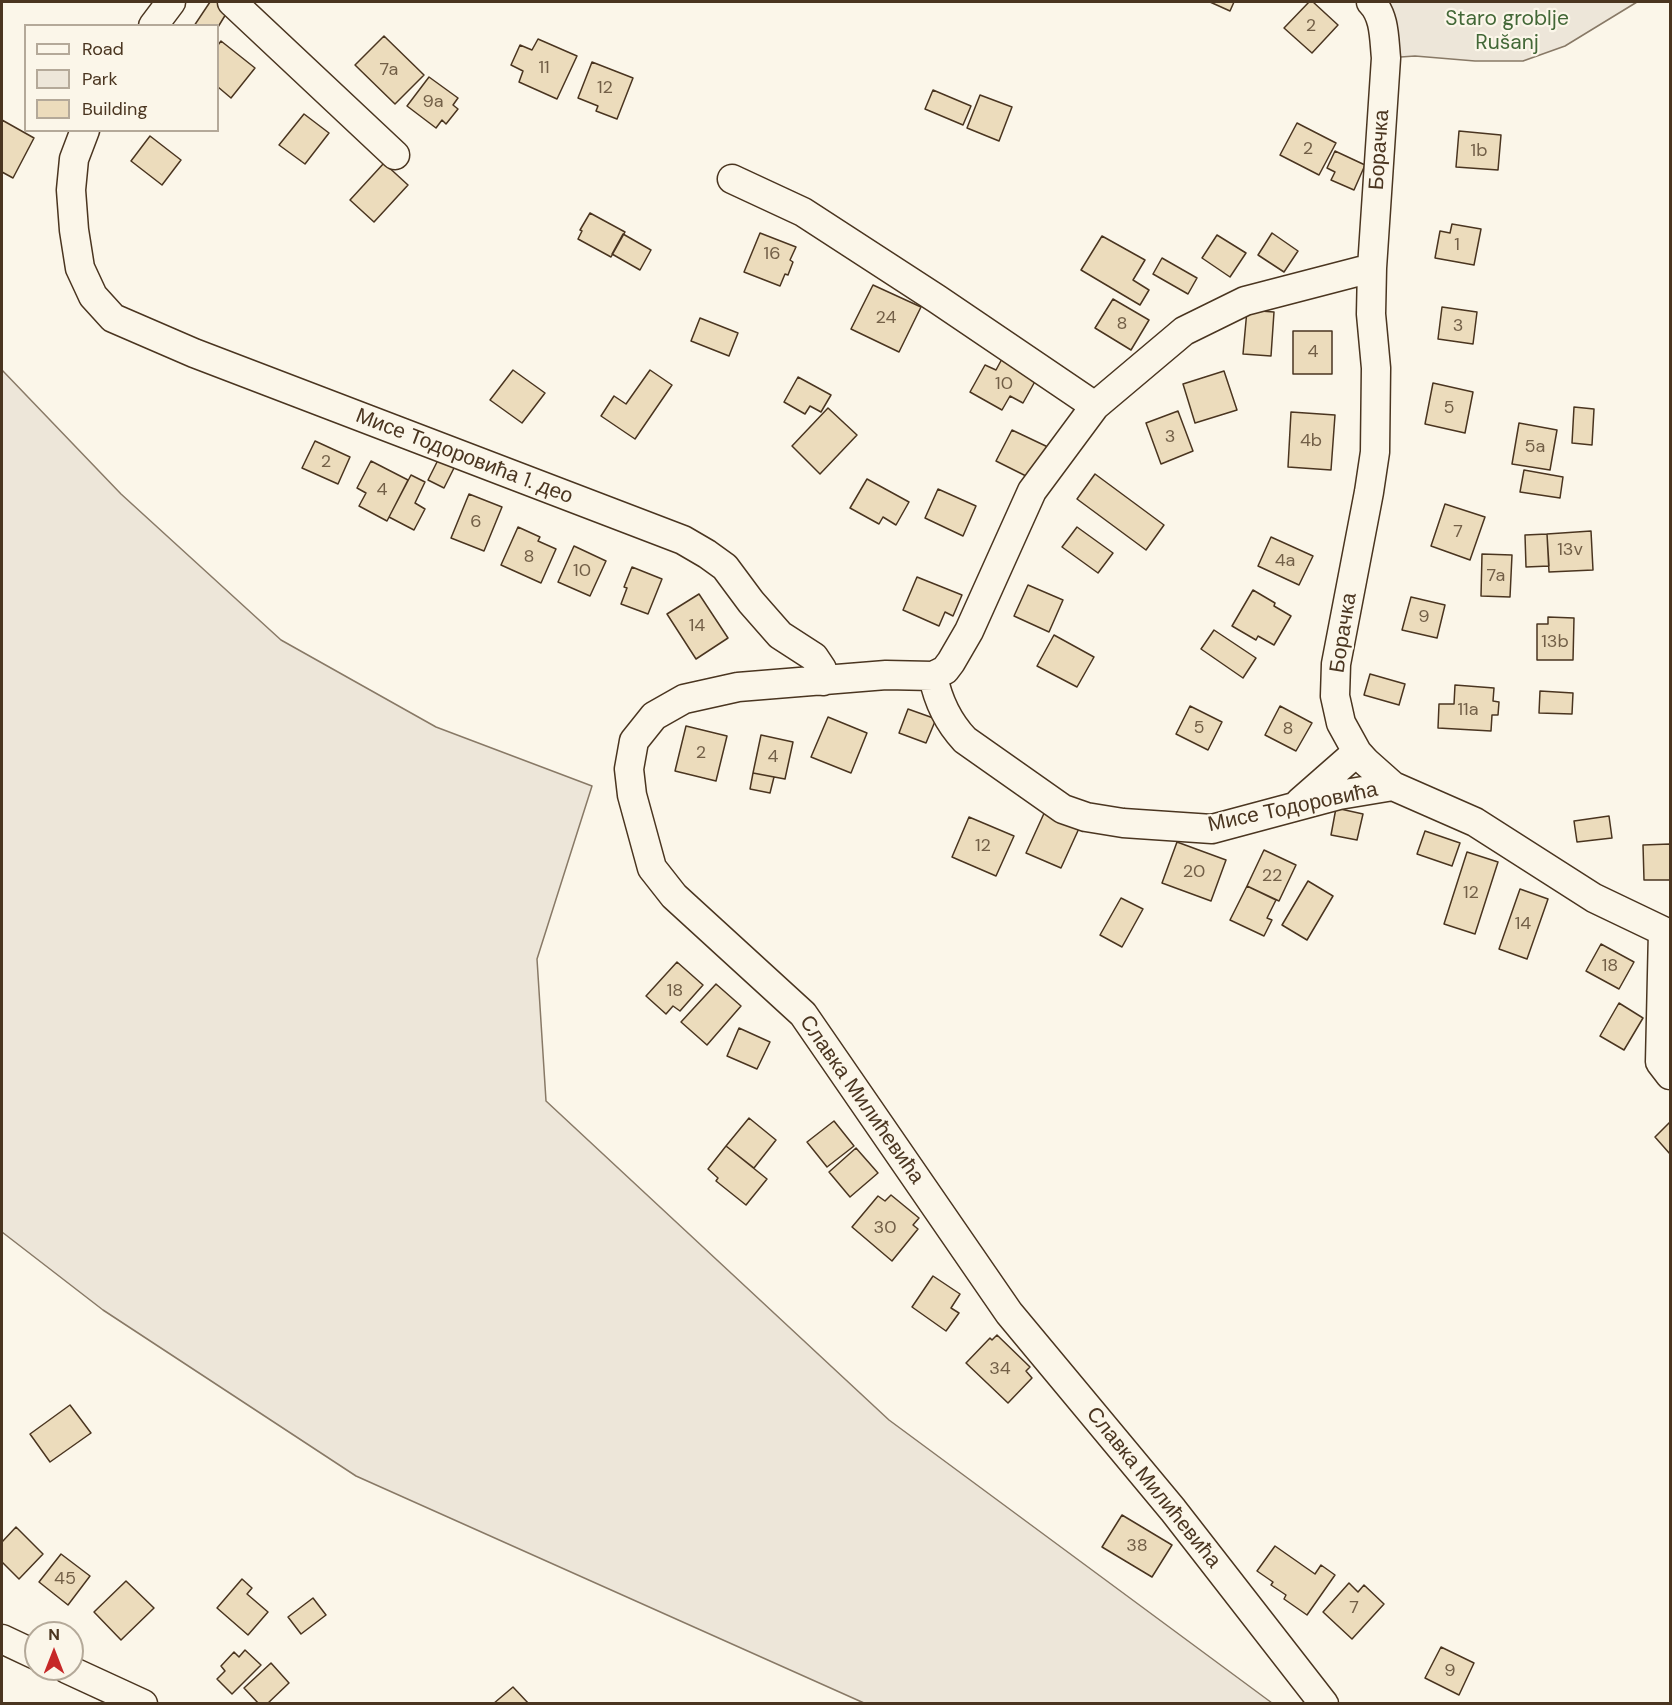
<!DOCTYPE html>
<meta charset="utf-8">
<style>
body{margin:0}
#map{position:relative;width:1672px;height:1705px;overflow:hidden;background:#fbf6e9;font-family:"DM Sans",sans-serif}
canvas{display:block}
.frame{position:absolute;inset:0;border:3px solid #4a3520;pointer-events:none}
.legend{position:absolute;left:24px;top:24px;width:195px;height:108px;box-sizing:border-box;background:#fbf6e9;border:2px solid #b4a999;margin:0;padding:8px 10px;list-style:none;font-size:18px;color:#4a3520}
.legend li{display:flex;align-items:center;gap:12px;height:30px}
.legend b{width:30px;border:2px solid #b4a999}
.north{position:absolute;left:24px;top:1621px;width:60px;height:60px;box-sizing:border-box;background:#fbf6e9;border:2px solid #b4a999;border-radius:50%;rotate:0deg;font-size:16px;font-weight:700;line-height:24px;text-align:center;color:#4a3520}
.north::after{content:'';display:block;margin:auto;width:21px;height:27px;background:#c62828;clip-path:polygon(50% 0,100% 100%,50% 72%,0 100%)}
</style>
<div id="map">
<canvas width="1672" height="1705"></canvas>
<div class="frame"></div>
<ul class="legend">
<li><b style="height:8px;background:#fbf6e9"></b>Road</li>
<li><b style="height:16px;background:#ede6d9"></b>Park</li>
<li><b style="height:16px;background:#ecdcbc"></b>Building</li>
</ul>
<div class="north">N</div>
</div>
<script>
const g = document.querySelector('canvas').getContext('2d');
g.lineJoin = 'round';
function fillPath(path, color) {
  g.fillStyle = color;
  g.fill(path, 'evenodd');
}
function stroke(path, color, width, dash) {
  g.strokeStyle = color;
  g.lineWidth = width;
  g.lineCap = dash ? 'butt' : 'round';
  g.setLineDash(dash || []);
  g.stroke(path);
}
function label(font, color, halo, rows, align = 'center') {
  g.font = font + ' "DM Sans",sans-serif';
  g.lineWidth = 4.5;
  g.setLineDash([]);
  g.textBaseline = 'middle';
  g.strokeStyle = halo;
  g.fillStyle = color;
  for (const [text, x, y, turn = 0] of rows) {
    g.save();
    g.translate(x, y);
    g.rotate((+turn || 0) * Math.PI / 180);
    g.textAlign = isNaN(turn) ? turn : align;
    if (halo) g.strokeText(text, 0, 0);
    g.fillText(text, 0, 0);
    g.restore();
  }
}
const green = new Path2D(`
 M1380,2h257l-72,44 -42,15h-48l-60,-5 -29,2z
 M2,370l119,124 160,146 155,87 156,59 -55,173 9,142 343,319 383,283h-408l-508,-227 -253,-166 -101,-78z`);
const building = new Path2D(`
 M210,2h8l11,7 -11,18 -24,-1z
 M1210,2h24l-4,9z
 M1309,2h4l25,23 -26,28 -28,-25z
 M384,36l40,39 -29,29 -40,-39z
 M538,39l39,17 -20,43 -38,-17 4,-11 -12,-6 9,-20 12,5z
 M221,41l34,27 -24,30 -13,-11v-42z
 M592,62l41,16 -16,41 -21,-8 2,-5 -20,-8z
 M429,77l29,21 -5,7 5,4 -12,15 -4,-4 -6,8 -29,-22z
 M933,90l38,16 -8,19 -38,-16z
 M980,95l32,12 -13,34 -32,-13z
 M304,114l25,19 -24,31 -26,-19z
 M2,120l32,18 -21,40 -11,-6z
 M1297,123l39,20 -17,32 -39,-20z
 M1459,131l42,4 -3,35 -42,-3z
 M150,136l31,24 -19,25 -31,-24z
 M1335,151l30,14 -11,25 -23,-10 4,-8 -8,-4z
 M384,163l24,22 -34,37 -24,-22z
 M590,213l35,19 -14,25 -33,-18 4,-8 -2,-1z
 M1452,224l29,5 -7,36 -39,-7 5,-27 10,2z
 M760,233l36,14 -6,13 3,2 -5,13 -3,-1 -5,12 -36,-14z
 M1272,233l26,18 -14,21 -26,-17z
 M623,234l28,16 -11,20 -28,-16z
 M1217,235l29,18 -16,24 -28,-19z
 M1102,236l43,24 -12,20 16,10 -9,15 -59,-35z
 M1162,258l35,20 -9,16 -35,-20z
 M873,285l48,22 -22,45 -48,-23z
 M1113,299l36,21 -18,30 -36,-22z
 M1442,307l35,5 -4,32 -35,-5z
 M1247,310l27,2 -3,44 -28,-2z
 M700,318l38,15 -9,23 -38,-15z
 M1293,331h39v43h-39z
 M1003,357l35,19 -15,27 -13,-7 -8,14 -32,-18 15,-27 11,5z
 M513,370l32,23 -23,30 -32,-23z
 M650,370l22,15 -37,54 -34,-23 13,-20 12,8z
 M1224,371l13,39 -42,13 -12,-39z
 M798,377l33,18 -10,17 -11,-6 -5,8 -21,-12z
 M1433,383l40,9 -8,41 -40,-9z
 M1574,407l20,2 -2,36 -20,-2z
 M828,408l29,27 -37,39 -28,-28z
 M1178,411l15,40 -32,13 -15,-41z
 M1291,412l44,3 -4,55 -43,-3z
 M1519,423l38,7 -7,40 -38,-6z
 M1012,430l38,18 -16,32 -38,-19z
 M315,441l35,16 -12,27 -36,-16z
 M439,458l16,8 -11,22 -16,-8z
 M371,461l37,19 -21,41 -28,-15 7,-13 -9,-5z
 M1524,470l39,7 -3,21 -40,-6z
 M1095,474l69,51 -18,25 -69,-51z
 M411,475l14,7 -10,21 10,6 -11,21 -25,-13z
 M867,479l42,23 -13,23 -13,-8 -4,7 -29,-16z
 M938,489l38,17 -13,30 -38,-18z
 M469,494l33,13 -18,44 -33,-13z
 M1445,504l40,13 -15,43 -39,-14z
 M518,527l22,10 -2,4 18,8 -15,34 -40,-18z
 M1077,527l36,26 -15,20 -36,-26z
 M1591,531l2,39 -44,2 -2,-38z
 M1547,534l2,32 -23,1 -1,-32z
 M1271,537l42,19 -14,29 -41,-19z
 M574,546l32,15 -16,35 -32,-14z
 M1482,554l30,1 -2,42 -29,-1z
 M632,567l30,12 -14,35 -27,-10 6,-16 -3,-1z
 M917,577l45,18 -9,21 -8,-4 -6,14 -36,-16z
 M1028,585l35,15 -14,32 -35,-16z
 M1253,590l22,13 -1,3 17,10 -17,29 -16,-9 -2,4 -24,-14z
 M699,594l29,44 -32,21 -29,-45z
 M1411,597l34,8 -8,33 -35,-8z
 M1548,617l26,1 -1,42h-36v-36h11z
 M1214,630l42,28 -13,20 -42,-29z
 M1054,635l40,22 -17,30 -40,-21z
 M1370,674l35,10 -6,21 -35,-10z
 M1455,685l39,3 -1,13 6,1 -1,13h-6l-1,16 -53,-3 1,-24h15z
 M1540,691l33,2 -1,21 -33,-1z
 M1190,706l32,16 -14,28 -32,-16z
 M1280,706l32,17 -16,28 -31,-16z
 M908,709l28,10 -10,24 -27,-10z
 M828,717l39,16 -16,40 -40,-16z
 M686,726l41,10 -11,45 -41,-10z
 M761,735l32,7 -8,37 -32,-6z
 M753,773l21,4 -4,16 -20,-4z
 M1336,808l27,6 -6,26 -26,-5z
 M1046,809l35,15 -20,44 -35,-15z
 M1609,816l3,22 -35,4 -3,-21z
 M969,817l45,19 -18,40 -44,-19z
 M1425,831l35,12 -8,23 -35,-12z
 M1177,842l49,18 -15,41 -49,-18z
 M1670,844v36h-26l-1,-35z
 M1264,850l32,15 -17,36 -32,-15z
 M1467,852l31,10 -23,72 -31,-10z
 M1308,881l25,15 -26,44 -25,-15z
 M1247,886l29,14 -9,18 5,2 -8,16 -34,-16z
 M1520,889l28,10 -21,60 -28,-10z
 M1121,898l22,11 -21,38 -22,-12z
 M1601,944l33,18 -15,27 -33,-18z
 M677,962l26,23 -23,26 -7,-5 -7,8 -20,-18z
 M716,984l25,22 -34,39 -26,-23z
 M1619,1003l24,15 -19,32 -24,-14z
 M739,1028l31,14 -13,27 -30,-13z
 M749,1118l27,22 -22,28 -28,-22z
 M834,1121l20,25 -27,21 -20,-25z
 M1670,1122v32l-15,-17z
 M726,1146l41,33 -21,26 -30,-24 2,-3 -10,-9z
 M856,1148l22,25 -28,24 -21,-25z
 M891,1195l28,23 -6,7 5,4 -26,32 -40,-34 26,-31 7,5z
 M933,1276l27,18 -9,14 8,5 -13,18 -34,-24z
 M997,1335l33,32 -4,4 6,7 -24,25 -42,-40 24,-25 2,2z
 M70,1405l21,28 -41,29 -20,-28z
 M1122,1515l50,30 -20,32 -50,-30z
 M16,1527l27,27 -24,25 -17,-17v-20z
 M1275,1546l40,28 6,-9 14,10 -28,40 -23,-16 2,-4 -15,-10 2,-3 -16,-11z
 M61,1554l29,22 -22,29 -29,-23z
 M242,1579l10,9 -5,6 21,18 -20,23 -31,-27z
 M126,1581l28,27 -33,32 -27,-28z
 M1349,1583l9,9 6,-7 20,19 -32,35 -29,-27z
 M313,1598l13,17 -25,19 -13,-17z
 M1441,1647l33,16 -15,32 -34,-17z
 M245,1650l16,15 -29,29 -15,-15 8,-8 -4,-5 13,-14 5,5z
 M271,1663l18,20 -22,21h-8l-15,-16z
 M513,1687l16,17h-36z`);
const minor = new Path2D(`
 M232,2l163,153
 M1371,2c14,14 13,37 15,56l-14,210 -1,46 5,54 -1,84 -6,40 -33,172 -1,32 6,27 16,29 9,10 27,24 82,36 119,76 69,33
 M153,26l18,-24
 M85,130l-11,29 -3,31 3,40 6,38 13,28 20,22 81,35 489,187 24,14 18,13 26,35 29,33 34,22 8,12 1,12
 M732,179l71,33 134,87 158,107
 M933,676c5,25 14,45 32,64l98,69 23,8 37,6 89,6 127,-34 54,-9
 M1300,802l57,-50
 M1663,931l-3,131 10,13
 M2,1639l34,16
 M67,1669l76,35
 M1324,1704l-151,-194 -164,-197 -206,-299 -129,-118 -22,-28 -20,-73 -3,-26 5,-28 20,-25 30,-17 54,-12 148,-12 47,1 12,-6 6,-8 18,-31 63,-140 63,-85 89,-75 61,-30 127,-33`);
const numberNames = [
 ["2",1311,26],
 ["11",544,68],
 ["7a",389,70],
 ["12",605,88],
 ["9a",433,102],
 ["2",1308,149],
 ["1b",1479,151],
 ["1",1457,245],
 ["16",772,254],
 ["24",886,318],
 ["8",1122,324],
 ["3",1458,326],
 ["4",1313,352],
 ["10",1004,384],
 ["5",1449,408],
 ["3",1170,437],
 ["4b",1311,441],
 ["5a",1535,447],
 ["2",326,462],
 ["4",382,490],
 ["6",476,522],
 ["7",1458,532],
 ["13v",1570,550],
 ["8",529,557],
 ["4a",1285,561],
 ["10",582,571],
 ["7a",1496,576],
 ["9",1424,617],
 ["14",697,626],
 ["13b",1555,642],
 ["11a",1468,710],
 ["5",1199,728],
 ["8",1288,729],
 ["2",701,753],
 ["4",773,757],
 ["12",983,846],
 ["20",1194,872],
 ["22",1272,876],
 ["12",1471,893],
 ["14",1523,924],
 ["18",1610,966],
 ["18",675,991],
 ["30",885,1228],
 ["34",1000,1369],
 ["38",1137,1546],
 ["45",65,1579],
 ["7",1354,1608],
 ["9",1450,1671]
];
const parkNames = [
 ["Staro groblje",1507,19],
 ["Rušanj",1507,43]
];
const streetNames = [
 ["Борачка",1380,150,-86],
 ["Мисе Тодоровића 1. део",464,457,21],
 ["Борачка",1344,633,-81],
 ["Мисе Тодоровића",1293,808,-12],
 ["Славка Милићевића",861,1100,55],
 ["Славка Милићевића",1153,1488,51]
];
fillPath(green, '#ede6d9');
stroke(green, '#887966', 1.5);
fillPath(building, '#ecdcbc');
stroke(building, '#4a3520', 1.5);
stroke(minor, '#4a3520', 31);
stroke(minor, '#fbf6e9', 28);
label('18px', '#725f47', null, numberNames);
label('21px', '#436837', '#fbf6e9', parkNames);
label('21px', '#4a3520', '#fbf6e9', streetNames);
</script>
